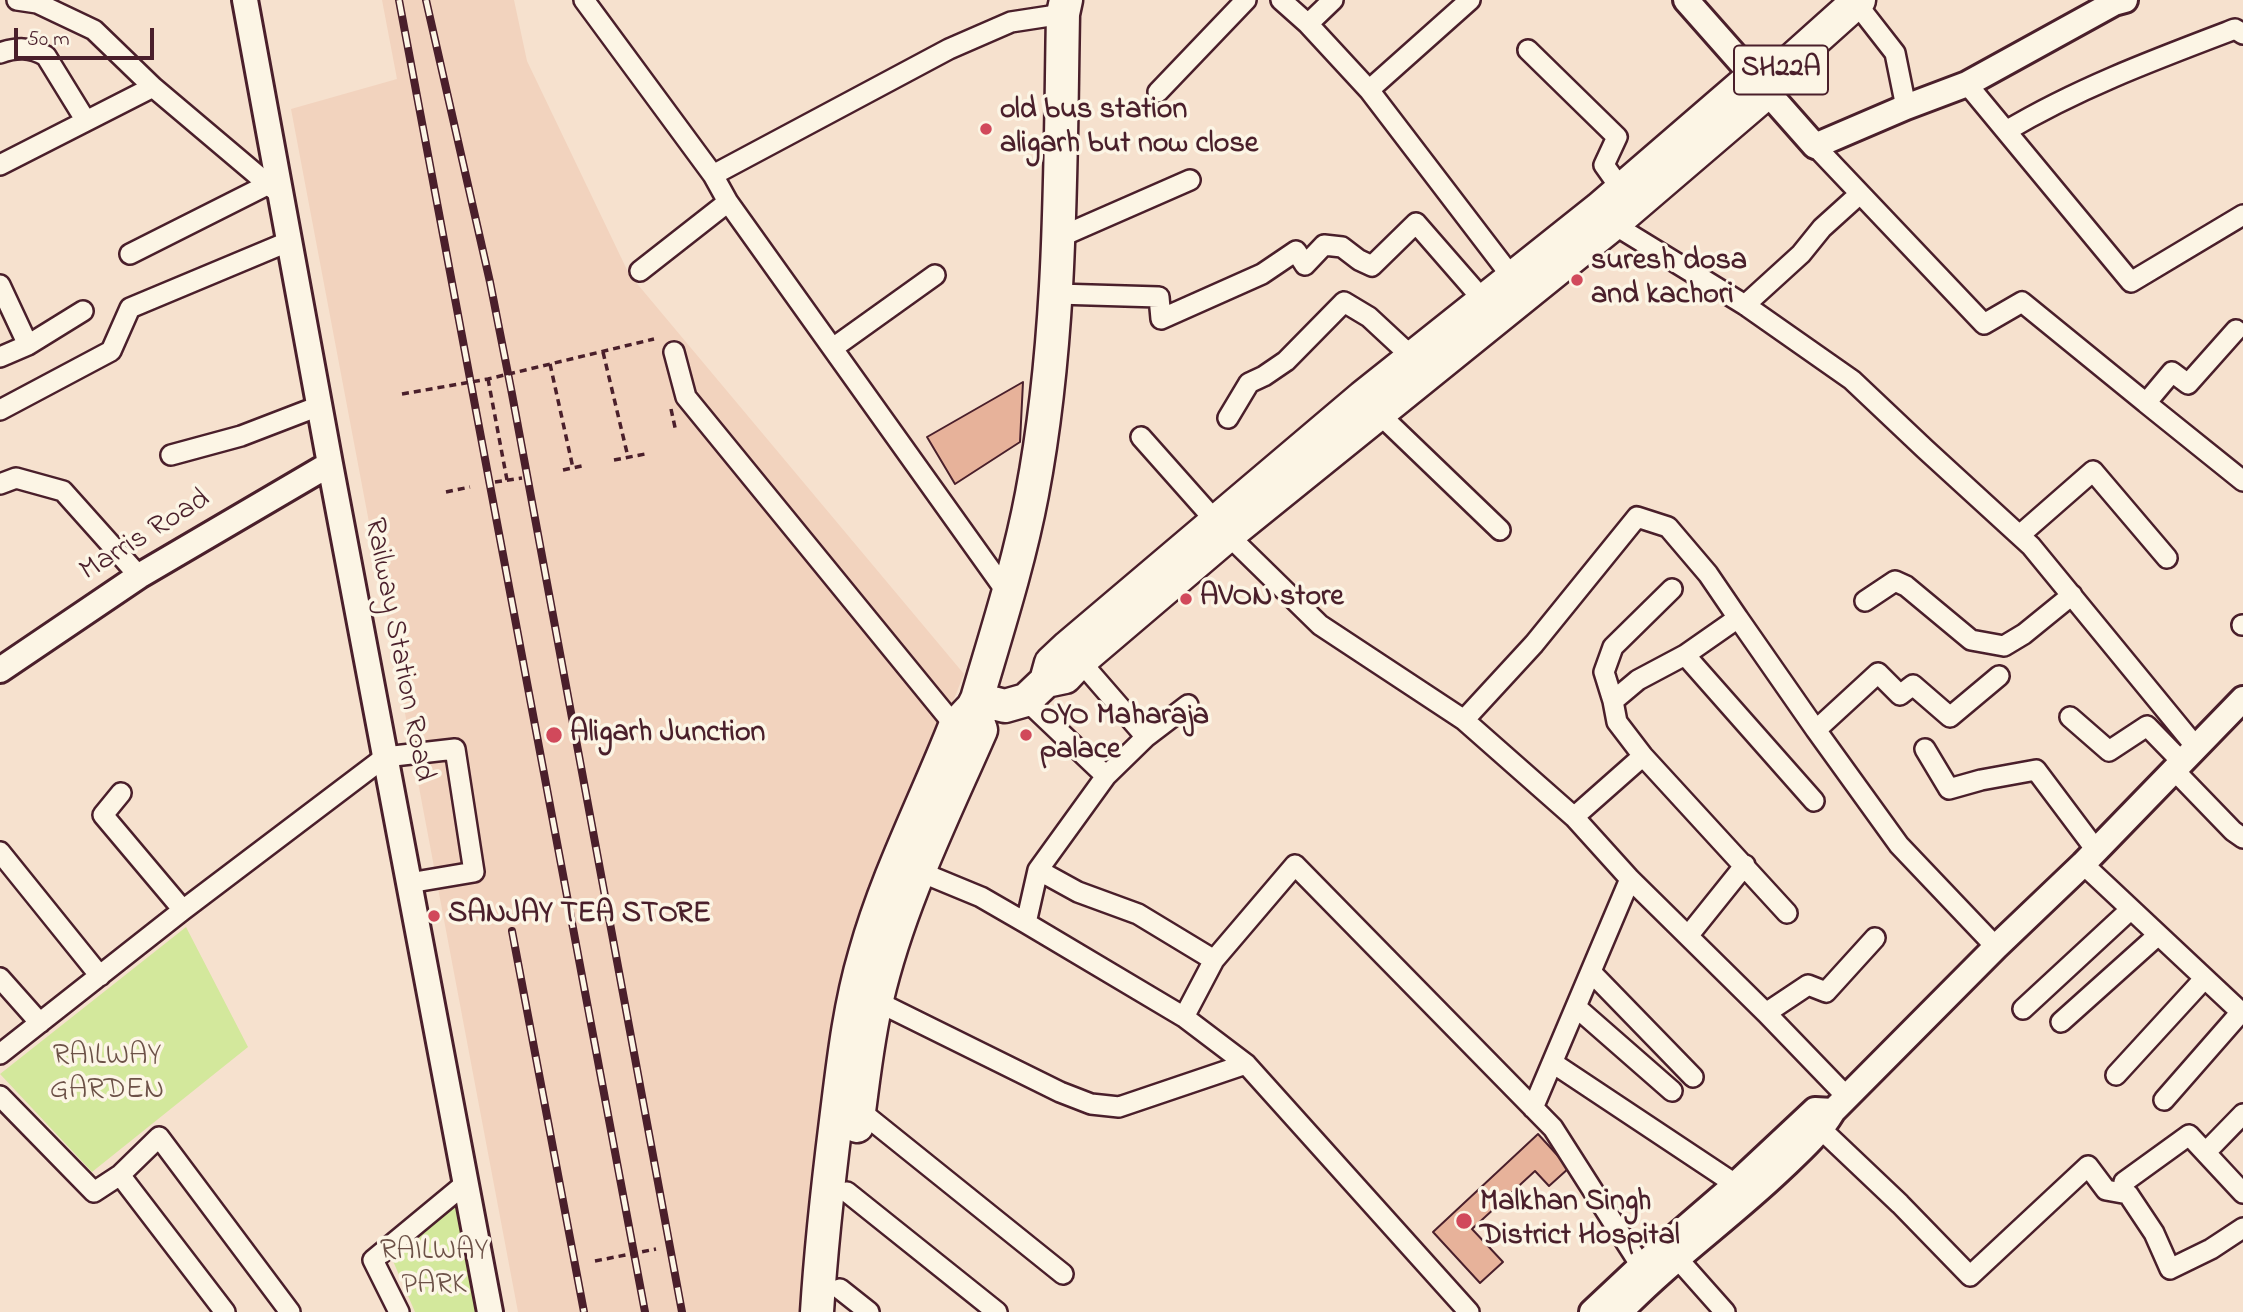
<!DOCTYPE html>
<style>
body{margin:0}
#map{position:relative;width:2243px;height:1312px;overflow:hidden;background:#f6e1ce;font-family:"Indie Flower",sans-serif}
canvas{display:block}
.scale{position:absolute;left:14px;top:28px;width:140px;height:32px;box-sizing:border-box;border:4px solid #4a1f2b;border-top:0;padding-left:9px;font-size:21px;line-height:24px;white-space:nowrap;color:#4a1f2b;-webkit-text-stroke:5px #fcf5e5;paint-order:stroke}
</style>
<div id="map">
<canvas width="2243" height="1312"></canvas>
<div class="scale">50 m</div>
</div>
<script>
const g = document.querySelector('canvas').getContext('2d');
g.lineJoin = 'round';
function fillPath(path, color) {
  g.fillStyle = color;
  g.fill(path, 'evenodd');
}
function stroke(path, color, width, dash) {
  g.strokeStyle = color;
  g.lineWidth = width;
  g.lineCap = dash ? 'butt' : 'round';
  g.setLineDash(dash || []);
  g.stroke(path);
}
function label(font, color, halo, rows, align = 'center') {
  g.font = font + ' "Indie Flower",sans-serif';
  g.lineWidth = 7;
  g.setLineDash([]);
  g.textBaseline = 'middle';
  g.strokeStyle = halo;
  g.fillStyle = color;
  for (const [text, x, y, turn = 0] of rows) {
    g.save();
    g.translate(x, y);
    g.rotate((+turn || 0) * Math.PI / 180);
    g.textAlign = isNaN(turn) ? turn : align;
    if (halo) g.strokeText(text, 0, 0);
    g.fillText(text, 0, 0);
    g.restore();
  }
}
const built = new Path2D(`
 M382,0h132l13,61 102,213 335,400 -128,319 -22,319h-296l-227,-1203 106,-30z`);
const green = new Path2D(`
 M186,927l62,120 -156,125 -92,-98z
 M457,1203l21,109h-63l-22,-51z`);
const building = new Path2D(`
 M1023,382l-3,60 -65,42 -28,-47z
 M1538,1134l31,34 -20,18 -14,-15 -63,58 31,33 -23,21 -47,-51z`);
const path = new Path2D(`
 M603,352l25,105
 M550,364l23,104
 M488,379l19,101
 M671,409l5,23
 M614,460l31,-6
 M563,470l23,-5
 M495,482l27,-4
 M446,492l24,-5`);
const minor = new Path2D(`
 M17,0l20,3 57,27 59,57
 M584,0l129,175 15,27 280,392
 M1281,0l27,24 61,66 101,-90
 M1856,3l39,50 11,54
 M1308,24l25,-24
 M1528,50l89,87 -13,28 17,24
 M0,53c17,-6 30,-6 46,3l40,65
 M1967,84l164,198 112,-67
 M1369,90l149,195
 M1158,92l88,-92
 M2006,131c72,-43 150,-72 229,-102l8,5
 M1815,146l169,178 38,-22 124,101 26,-31 16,12 48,-54
 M0,165l153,-78 129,109
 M713,175l236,-126 62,-27 52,-8
 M1609,219l4,5 132,81 107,75 73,69 106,97 165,201
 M1060,237l130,-57
 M130,254l137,-69
 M640,271l88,-69
 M0,285l28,60
 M1057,294l102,3 2,22 101,-45 34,-23 9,14 19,-20 18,2 17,13 13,6 44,-43 68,78
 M1745,305l56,-51 21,-26 31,-28
 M833,348l102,-73
 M674,352l12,45 269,329
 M0,357l28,-12 55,-34
 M2146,403l97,78
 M1372,407l128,123
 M0,410l111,-59 19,-43 160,-67
 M1228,418l21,-35 15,-7 22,-15 58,-59 25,15 42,39
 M1141,437l87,98 92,90 144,95 110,97 56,62 136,134 82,85
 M171,455l70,-19 78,-30
 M0,484l16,-6 47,13 76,85
 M2021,534l72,-63 74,87
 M1865,601l30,-20 11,5 65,54 33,6 20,-12 48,-39
 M2242,625h1
 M1685,655l129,146
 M1080,661l66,76 42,-32
 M1026,700l80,76 40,-39
 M1613,701l-9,-29 9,-25 59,-58
 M2070,717l39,34 38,-25 35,36
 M1464,720l70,-76 103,-127 31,10 40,47 30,44
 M1816,730l83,115 97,102
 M1925,749l24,40 32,-9 55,-10 60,80
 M2174,770l59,61 10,7
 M121,793l-18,22 80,95
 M1574,817l69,-61
 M0,852l100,124
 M2083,864l160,150
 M1038,870l40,22 60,22 76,46
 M918,871l63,26 45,26 158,94 62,47 223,248
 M1787,913l-144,-157 -26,-34 -4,-21 25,-21 47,-25 53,-37 78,112 62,-57 22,22 13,-10 37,32 49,-41
 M1026,923l12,-53 68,-94
 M1688,936l57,-71
 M1591,972l102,105
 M0,978l40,45
 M876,1001l184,91 31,12 28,3 127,-43
 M1576,1007l96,84
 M2023,1009l107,-99
 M1766,1013l42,-28 18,7 49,-54
 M1184,1017l30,-57 81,-95 258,263 95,149
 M2061,1022l96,-86
 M0,1054l183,-144 202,-153 70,-8 19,123 -65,11
 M1553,1063l194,129
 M2116,1075l88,-96
 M0,1096l94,96 26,-17 105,137
 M2164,1100l77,-88
 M1533,1108l97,-229
 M859,1110l204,164
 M1822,1130l78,74 70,72 118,-110 18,24 22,4 26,39 16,36 41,-20 32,-21
 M2206,1152l37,-38
 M120,1175l39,-38 131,175
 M2124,1182l65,-47 54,58
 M847,1192l150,120
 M1677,1258l48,54
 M840,1289l29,23
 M399,1312l-26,-52 93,-77`);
const tertiary = new Path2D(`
 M245,0l85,464 160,848
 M1686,0l129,146 91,-39 61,-23 147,-81 11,-3
 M0,670l139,-94 191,-112
 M1592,1312l49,-46 95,-82 79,-74 18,1
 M1620,1312c49,-51 107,-92 159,-141 20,-19 39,-35 54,-60l163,-164 87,-83 160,-165`);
const primary = new Path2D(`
 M1782,69l77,-69
 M977,699l28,7 21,-6 20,-19 19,-4 15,-16 148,-126 385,-311 153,-131 16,-24 -30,8 -153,132 -236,188 -295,250 -17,16 -5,18
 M857,1126c6,-42 10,-86 20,-127 22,-94 65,-180 104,-269l-8,-23
 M817,1312c4,-64 11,-127 19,-191 7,-56 13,-113 29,-167 22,-79 60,-152 90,-228l18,-19 4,-8c20,-68 42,-136 55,-205 30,-158 28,-320 31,-480l3,-14`);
const rail = new Path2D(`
 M399,0l246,1312
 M426,0l64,282 22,112 170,918
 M512,931l72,381`);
const pathBridge = new Path2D(`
 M402,394l86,-15 166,-40
 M595,1261l61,-12`);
const markers = [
 [986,129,7,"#d1495b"],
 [1577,280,7,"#d1495b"],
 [1186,599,7,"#d1495b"],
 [554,735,9,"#d1495b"],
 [1026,735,7,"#d1495b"],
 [434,916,7,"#d1495b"],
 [1464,1221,9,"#d1495b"]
];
const shields = [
 [1781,70,94]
];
const shieldNames = [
 ["SH22A",1781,70]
];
const poiNames = [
 ["old bus station",1000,112],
 ["aligarh but now close",1000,146],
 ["suresh dosa",1591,263],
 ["and kachori",1591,297],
 ["AVON store",1200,599],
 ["OYO Maharaja",1040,718],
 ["palace",1040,752],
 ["Aligarh Junction",570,735],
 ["SANJAY TEA STORE",448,916],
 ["Malkhan Singh",1480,1204],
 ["District Hospital",1480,1238]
];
const streetNames = [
 ["Marris Road",146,537,-32],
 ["Railway Station Road",397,650,79]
];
const parkNames = [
 ["RAILWAY",107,1058],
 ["GARDEN",107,1092],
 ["RAILWAY",434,1253],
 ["PARK",434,1287]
];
fillPath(built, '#f2d3be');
fillPath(green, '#d3e89c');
fillPath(building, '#e7b29a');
stroke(building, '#4a1f2b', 2);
stroke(minor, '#4a1f2b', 24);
stroke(tertiary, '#4a1f2b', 30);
stroke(primary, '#4a1f2b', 37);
stroke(path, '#4a1f2b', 3.5, [7, 5]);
stroke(minor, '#fcf5e5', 19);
stroke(tertiary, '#fcf5e5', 24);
stroke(primary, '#fcf5e5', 32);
stroke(rail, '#4a1f2b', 8);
stroke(rail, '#fcf5e5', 5, [16]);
stroke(pathBridge, '#4a1f2b', 3.5, [7, 5]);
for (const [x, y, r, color] of markers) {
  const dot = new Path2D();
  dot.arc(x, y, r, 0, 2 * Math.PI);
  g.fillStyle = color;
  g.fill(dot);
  stroke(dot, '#fcf5e5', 2.5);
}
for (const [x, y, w] of shields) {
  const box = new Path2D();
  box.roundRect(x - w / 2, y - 24.5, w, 49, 5);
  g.fillStyle = '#fcf5e5';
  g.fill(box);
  stroke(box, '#4a1f2b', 2);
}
label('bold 28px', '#4a1f2b', null, shieldNames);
label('bold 30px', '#4a1f2b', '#fcf5e5', poiNames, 'left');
label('30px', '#4a1f2b', '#fcf5e5', streetNames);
label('30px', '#6c5147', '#fcf5e5', parkNames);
</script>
